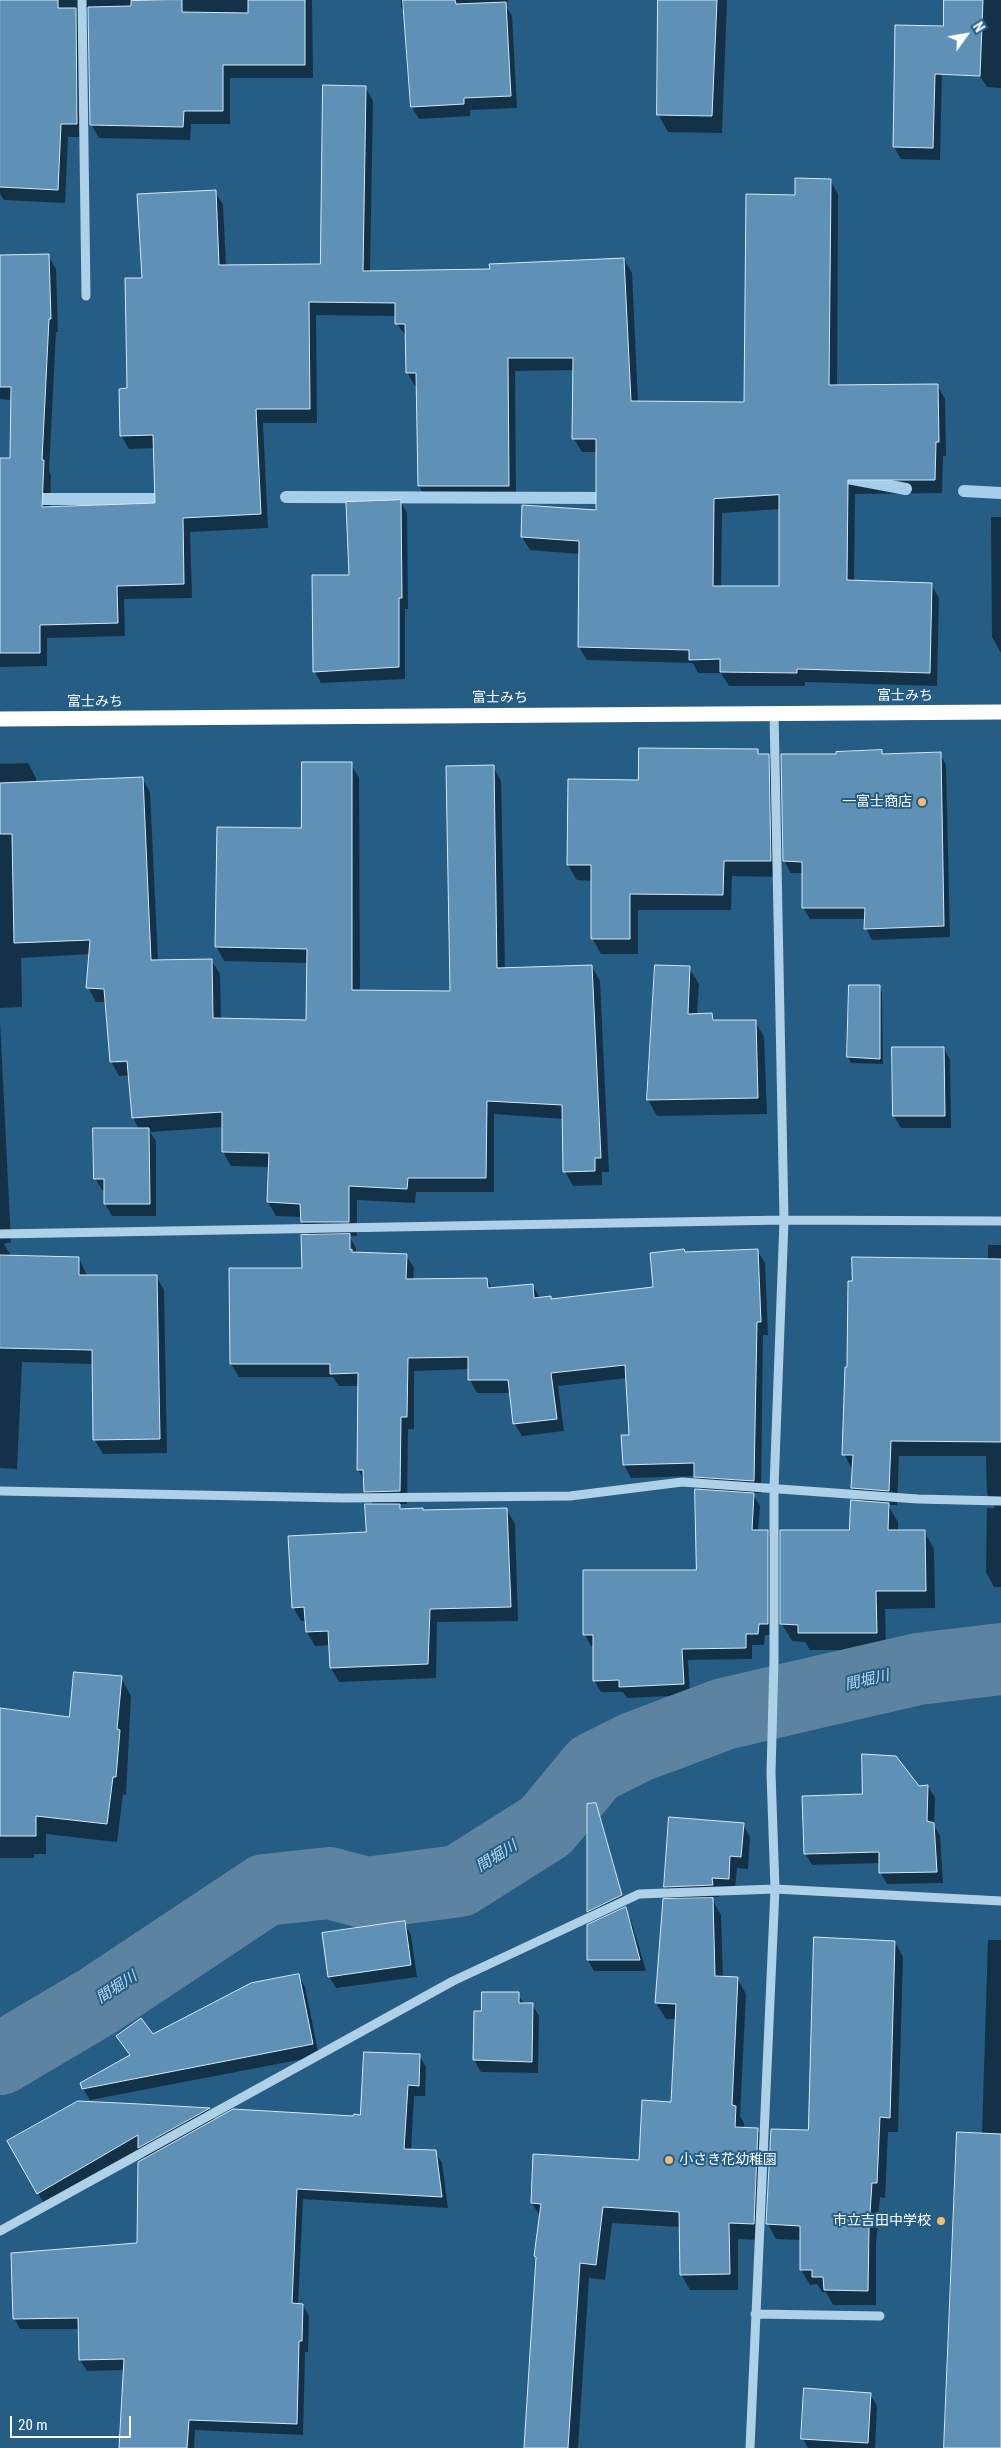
<!DOCTYPE html>
<meta charset="utf-8">
<style>
body{margin:0}
#map{position:relative;width:1001px;height:2448px;overflow:hidden;background:#255d85;font-family:"Roboto Condensed",sans-serif}
canvas{display:block}
.north{position:absolute;left:941px;top:10px;width:50px;height:50px;-webkit-text-stroke:4px #255d85;paint-order:stroke;rotate:58deg;font-size:14px;font-weight:700;line-height:20px;text-align:center;color:#fff}
.north::after{content:'';display:block;margin:auto;width:18px;height:22px;background:#fff;clip-path:polygon(50% 0,100% 100%,50% 72%,0 100%)}
.scale{position:absolute;left:10px;top:2416px;width:121px;height:22px;box-sizing:border-box;border:2px solid #fff;border-top:0;padding-left:6px;font-size:15px;line-height:18px;white-space:nowrap;color:#fff;-webkit-text-stroke:4px #255d85;paint-order:stroke}
</style>
<div id="map">
<canvas width="1001" height="2448"></canvas>
<div class="north">N</div>
<div class="scale">20 m</div>
</div>
<script>
const g = document.querySelector('canvas').getContext('2d');
g.lineJoin = 'round';
function fillPath(path, color) {
  g.fillStyle = color;
  g.fill(path, 'evenodd');
}
function stroke(path, color, width, dash) {
  g.strokeStyle = color;
  g.lineWidth = width;
  g.lineCap = dash ? 'butt' : 'round';
  g.setLineDash(dash || []);
  g.stroke(path);
}
function label(font, color, halo, rows, align = 'center') {
  g.font = font + ' "Roboto Condensed","Noto Sans JP",sans-serif';
  g.lineWidth = 4;
  g.setLineDash([]);
  g.textBaseline = 'middle';
  g.strokeStyle = halo;
  g.fillStyle = color;
  for (const [text, x, y, turn = 0] of rows) {
    g.save();
    g.translate(x, y);
    g.rotate((+turn || 0) * Math.PI / 180);
    g.textAlign = isNaN(turn) ? turn : align;
    if (halo) g.strokeText(text, 0, 0);
    g.fillText(text, 0, 0);
    g.restore();
  }
}
const shadow = new Path2D(`
 M0,0h312l1,78h-83v46h-39l-1,16 -91,-2 -8,-14 -1,-116h-3l-4,6 2,123h-17l-3,66 -61,-3 -4,-6z
 M401,0h107l-1,8 5,8 5,92 -47,2v6l-51,3 -7,-12 -7,-93 -4,-7z
 M660,0h67l-5,133 -54,-1 -10,-18z
 M983,0h18v88l-14,-1 -7,-11z
 M936,56l6,11 -2,93 -39,-1 -7,-12z
 M365,87l8,14 -3,171 121,-2 133,-11 8,14 6,129 107,1 51,-207 34,-16 8,14 -1,192 100,-1 8,14 1,57h-3l-1,37 -87,1 -1,87 77,3 8,14 -2,88 -132,-4v4h-76l-8,-13h-23l-5,-10 -106,-3 -8,-13 1,-93 -50,-4 -8,-13 75,-26v-59h-15l-8,-13v-69l-59,1 1,128 -89,1 -8,-14 -1,-100h-3l-8,-14v-35l-10,-13 -1,-8 -80,-1 1,108h-54l5,105 -78,4 2,66 -68,1 1,37 -78,2v28l-47,1v-208l11,1 1,-60 -12,-1v-143l48,-1 8,14 2,63h-2l-7,139 2,4 -1,33 107,-3 -2,-57 -26,1 -8,-14 22,-156 72,-88 8,14 3,61 95,-1zM780,509v79h-59l1,-75z
 M400,501l7,12 1,96h-3v70l-84,4 -6,-11 35,-96z
 M991,517h10v136l-9,-16z
 M757,750l3,5h8l9,16 2,106 -47,-1 -1,34h-93v44h-37l-9,-16 1,-57 -16,-1 -9,-15 72,-84z
 M881,752l2,3 57,-1 6,11 4,172 -78,3 -6,-12v-9h-56l-7,-12v-34h-12l-7,-12 -2,-106h56z
 M28,763l8,15v4l106,-4 8,14 8,169 53,-1 9,14 1,46 86,1 1,-58 -84,-2 -8,-15 135,-182 8,14 1,213 92,1 41,-225 8,14 4,188 87,-2 8,14 9,191h-7v13l-29,1 -8,-15 -1,-52 -70,-5v78h-78l-1,11 -58,-3v36h-8l7,12v6l50,1 8,13 -1,13 74,-2 5,10 41,-3 7,12h10l2,2 103,-12 30,-35 72,-3 8,13 3,72h-5l-2,158h-9l8,13 -2,25h9l7,12v92h-9l-1,10h-12v14l-64,1 2,35 -63,3 -4,-6h-22l-7,-12v-34h-3l-6,-11 112,-64 7,-80 -9,-15 -64,2 -7,-13 -1,-29h7l-3,-58 -69,8 6,45 -42,5 -8,-13 -3,-30h-34l-7,-13 -1,-11 -55,2v58h-6l-1,75h-8l3,6 21,-1 1,2 83,-1 8,14 3,97 -81,1 -1,56 -97,4 -8,-14 -1,-23 -15,1 -8,-14 -1,-11h-5l-8,-14 74,-74 6,-28 -8,-14v-10l-7,-11 1,-84h-20l-6,-9h-94l-8,-13 -1,-95h73l7,-33 -8,-14v-5l-26,-1 -8,-14 2,-35 -39,-1 -8,-14v-25l-73,5 6,9v75h-44l-7,-12v-14h-3l-7,-12 44,-49 -6,-11 -3,-43 -11,1 -8,-15 -4,-59h-11l-8,-15 2,-33 -69,4 1,49 -22,1v-244zM134,1059v3l-18,1v-3z
 M689,968l10,16 -2,31h15l4,6h39l9,16 3,77 -110,2 -9,-16z
 M879,986l3,6 1,72 -32,-1 -3,-6z
 M0,1021l11,221 -7,2 7,12 68,2 8,18h69l8,14 3,163 -64,1 -9,-15 -1,-75 -71,-2 -5,107 -17,-1z
 M944,1048l6,12 1,68h-50l-7,-12z
 M988,1245h13v353v-11h-7l-8,-15 1,-64h8l-8,-14 -1,-38h-87l-2,49h-9l10,17v9h26l10,18 1,59 -50,1 1,41h-76l-5,-8 -13,-1 -10,-17 69,-93 10,-29 -9,-14v-19l-8,-15 144,-194z
 M121,1678l10,18 -5,99 -3,-1 -6,48 -71,-8v20h-12v4h-34v-148l71,8z
 M928,1786l7,12 -1,27 6,11 3,47 -56,1 -7,-12v-9l-68,2 -7,-12 58,-58z
 M596,1804l28,97 -33,16 -3,-6z
 M743,1825l7,12 -2,32 -11,-1 -2,22 -16,-1v8h-8l10,18 2,63h14l9,16 -6,122 4,7v6h13l10,16 -5,95 -24,-1v51h-48l-9,-16 -1,-47 -68,-4 -7,57 -16,-2 -11,170h-53l12,-188 -2,-4 6,-38 -9,-15 108,-41 32,-59 4,-84h-10l-10,-16 17,-103 -8,-13z
 M625,1909l6,11 15,51h-52l-6,-11v-34z
 M404,1923l7,12 6,42 -81,11 -7,-12z
 M988,1940h13v508h-56l37,-314z
 M895,1942l8,15 -5,175h-10l-3,66 -5,-1 -4,47v61h-43l-7,-13h-4l-5,-8 -7,1 -9,-15v-30l-25,-1 -8,-15 4,-94 37,1z
 M298,1975l7,12 14,69 -229,44 -7,-12 48,-32 22,-21z
 M518,1994l6,10h8l7,12 -1,57 -57,-1 -7,-12 1,-47h7z
 M419,2055l7,12 -1,29h-11l-3,55 24,1 7,11 6,45 -145,-9 -5,106h5l6,11 -1,36h-3l-2,83 -108,-5 -1,18h-74l4,-78 -37,1 -7,-11v-31h-60l-6,-11 124,-74 8,-85 -6,-9 -95,55 -37,-63 71,-40 130,7 6,12 140,-3 6,-2z
 M870,2394l7,12 -2,42h-67l-5,-9z`);
const stream = new Path2D(`
 M837,476l69,13
 M964,491l37,2
 M286,497l327,1
 M0,499h170`);
const river = new Path2D(`
 M0,2059l98,-58 167,-111 64,-7 38,10 92,-12 87,-55 48,-58 42,-21 88,-33 81,-19 113,-26 83,-10`);
const building = new Path2D(`
 M0,0h58v8h18l1,116h-16l-3,66 -58,-3z
 M182,0v12l66,1v-13h57v65h-82v46h-39l-1,16 -93,-2 -2,-118 43,-1v-5z
 M403,0h52l1,4 50,-2 5,94 -47,2v6l-53,3z
 M658,0h59l-5,116 -55,-1z
 M944,0h39l-3,76 -45,-2 -2,74 -40,-1 2,-122 48,1z
 M323,85l43,1 -3,185 127,-2 -1,-5 135,-6 7,143 113,1 2,-208 49,1v-17l36,1 -2,206 109,-1 1,58h-3l-1,38h-87l-1,100 85,3 -2,90 -133,-4v4l-77,-1v-13l-31,1v-10l-111,-3 1,-106 -58,-4 1,-32 74,5v-71h-24l1,-81h-65l1,128h-91l-2,-113h-10l-1,-49h-10v-21l-86,-1 1,107h-54l5,105 -78,4 1,66 -67,2 1,37 -78,2v28h-40v-195h10l1,-71h-11v-132l49,-1 2,65h-2l-7,141h2l-2,47 113,-4 -2,-68 -33,1 -1,-47 8,-1 -2,-110h17l-5,-84 79,-4 3,75 101,-1zM779,495v91h-66l1,-87z
 M401,500l1,98h-3v69l-86,5 -1,-97h37l-3,-73z
 M639,748l119,1v5h11l2,107h-47l-1,34 -93,-1v45h-39v-74h-24l1,-86 70,1z
 M882,750v4l59,-2 3,174 -80,3 1,-21h-63v-46l-19,-1 -2,-107h55v-2z
 M302,762h50v228l98,1 -4,-225 48,-1 3,203 95,-3 9,193h-6v13l-32,1 -1,-67 -75,-4 -1,77h-78l-1,11 -58,-3v36h-48l-1,-18 -33,-2 2,-49 -47,-1v-40l-90,6 -5,-57 -17,1 -6,-73 -18,-1 4,-48 -76,3 -2,-109h-12v-51l143,-6 8,183 61,-1 1,59 93,2 1,-71 -92,-2 2,-120 84,1z
 M655,965l35,1 -2,48 24,-1 1,7h43l2,78 -111,2z
 M849,985h31v74l-33,-2z
 M892,1047h52l1,69h-52z
 M93,1128h56l1,76h-46v-25h-10z
 M350,1234v16l2,-1v3l55,2 -1,25 81,-1 1,10 45,-4 1,14 17,-2v3l102,-12 -3,-34 34,-4 1,3 73,-3 3,73h-4l-3,159 -60,-4v-14l-71,2 -2,-30h8l-4,-70 -74,8 6,46 -44,5 -5,-44h-40v-23l-60,1 -1,59h-6l-1,74 -36,1 -1,-22h-6l1,-97 -28,1v-10h-100l-1,-96h73l-1,-33z
 M0,1255l79,2v18h78l3,164 -67,1 -1,-90 -92,-2z
 M852,1257l149,2v183l-110,-1 -2,50 -38,-3 2,-33h-11l3,-88h2l1,-86h4z
 M695,1489l59,4 -2,37h16v94h-9l-1,10h-12v14l-64,1 2,35 -65,3v-7l-26,1v-46h-10v-65h113z
 M851,1500l38,3 -1,27h37l1,61h-50l1,42h-79v-8l-18,-1v-94h69z
 M365,1504h35v5l23,-1v2l84,-2 4,99 -81,2 -2,55 -98,4 -2,-37 -22,1 -2,-25 -12,1 -4,-72 78,-4z
 M74,1672l48,4 -5,53 3,1 -4,47h-3l-6,47 -71,-8v20h-36v-128l69,9z
 M862,1754l34,2 23,30 9,-1 -1,36 7,2 3,49 -58,1v-21l-75,2 -2,-58 60,-2z
 M596,1803l26,92 -35,17v-108z
 M669,1817l75,6 -3,34 -11,-1 -1,23 -17,-1 1,7 -49,2z
 M713,1898l2,78 23,1 -6,128 4,1 -1,21 23,1 -4,96 -25,-1 1,51 -50,1 -1,-63 -76,-5 -7,58 -16,-2 -12,185h-44l12,-191 -2,-1 7,-52 -10,-1 2,-49 106,6 3,-60 29,2 5,-98 -21,-1 8,-104z
 M626,1907l14,53h-53v-35z
 M405,1921l6,44 -83,12 -6,-44z
 M814,1937l81,4 -5,177 -10,-1 -3,66h-5l-3,45 -1,63 -44,-1 -1,-13h-11v-7h-12v-44l-34,-2 5,-95 37,1z
 M299,1974l14,70 -231,45 -2,-6 50,-28 -14,-19 25,-18 12,16 98,-51z
 M482,1992h37v11h14l-1,59 -59,-2 1,-49h7z
 M364,2052l56,2 -1,32 -11,-1 -4,64 32,1 6,47 -145,-8 -5,114 11,1 -1,37h-3l-2,83 -108,-4 -2,28h-68l5,-89 -45,1 -1,-42 -65,1 -2,-66 126,-10 1,-81 95,-53 120,7 1,-2 6,1z
 M78,2101l62,3 70,4 -72,40v-13l-101,59 -30,-53z
 M957,2132l44,2v314h-57z
 M804,2388l67,5 -3,50 -67,-4z`);
const minor = new Path2D(`
 M82,0l4,296
 M0,1234l784,-14 217,1
 M0,1491l343,7 227,-2 112,-14 236,17 83,2
 M0,2231l453,-250 186,-87 136,-5 226,12
 M755,2314l125,2
 M750,2448l25,-559 -4,-116 3,-113v-172l10,-268 -10,-508`);
const highway = new Path2D(`
 M0,719l1001,-7`);
const markers = [
 [922,802,5,"#f2bb74"],
 [669,2160,5,"#f2bb74"],
 [941,2221,5,"#f2bb74"]
];
const streetNames = [
 ["富士みち",905,696],
 ["富士みち",500,698],
 ["富士みち",95,702]
];
const poiNames = [
 ["一富士商店",912,802],
 ["小さき花幼稚園",679,2160,"left"],
 ["市立吉田中学校",931,2221]
];
const waterNames = [
 ["間堀川",867,1681,-13],
 ["間堀川",497,1857,-32],
 ["間堀川",117,1988,-33]
];
fillPath(shadow, '#0007');
stroke(stream, '#a4cee9', 12);
stroke(river, '#5c839f', 72);
fillPath(building, '#5e91b5');
stroke(building, '#d3e8f6', 1);
stroke(minor, '#afd1e8', 9);
stroke(highway, '#fff', 15);
for (const [x, y, r, color] of markers) {
  const dot = new Path2D();
  dot.arc(x, y, r, 0, 2 * Math.PI);
  g.fillStyle = color;
  g.fill(dot);
  stroke(dot, '#255d85', 2);
}
label('14px', '#fff', '#255d85', streetNames);
label('14px', '#fff', '#255d85', poiNames, 'right');
label('italic 15px', '#bbdbf0', '#255d85', waterNames);
</script>
